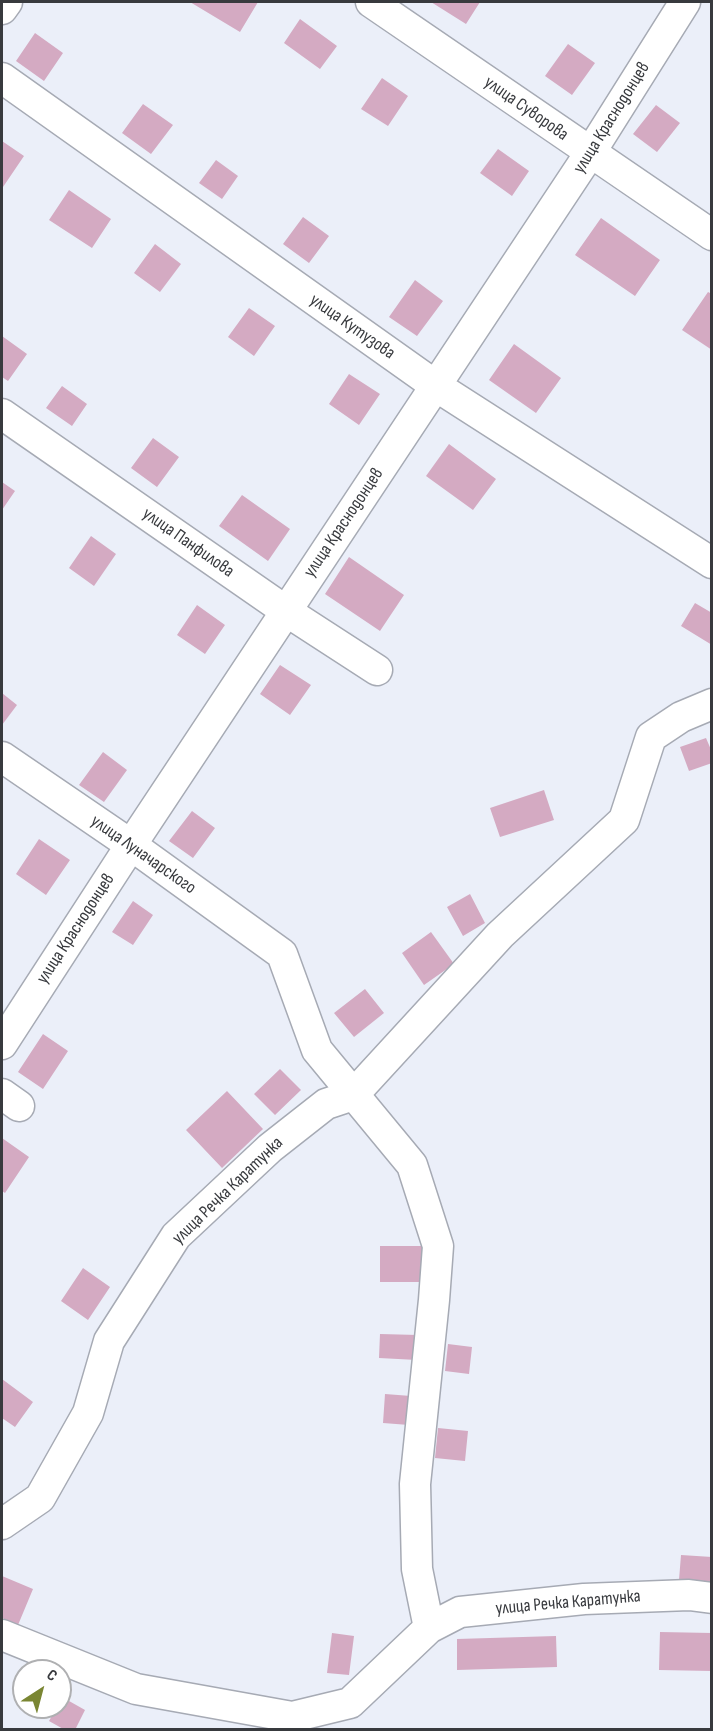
<!DOCTYPE html>
<meta charset="utf-8">
<style>
body{margin:0}
#map{position:relative;width:713px;height:1731px;overflow:hidden;background:#ebeff9;font-family:"Sofia Sans Condensed",sans-serif}
canvas{display:block}
.frame{position:absolute;inset:0;border:3px solid #383a3e;pointer-events:none}
.north{position:absolute;left:12px;top:1659px;width:60px;height:60px;box-sizing:border-box;background:#fff;border:2px solid #afb0b2;border-radius:50%;rotate:36deg;font-size:16px;font-weight:700;line-height:24px;text-align:center;color:#383a3e}
.north::after{content:'';display:block;margin:auto;width:21px;height:27px;background:#7a8633;clip-path:polygon(50% 0,100% 100%,50% 72%,0 100%)}
</style>
<div id="map">
<canvas width="713" height="1731"></canvas>
<div class="frame"></div>
<div class="north">С</div>
</div>
<script>
const g = document.querySelector('canvas').getContext('2d');
g.lineJoin = 'round';
function fillPath(path, color) {
  g.fillStyle = color;
  g.fill(path, 'evenodd');
}
function stroke(path, color, width, dash) {
  g.strokeStyle = color;
  g.lineWidth = width;
  g.lineCap = dash ? 'butt' : 'round';
  g.setLineDash(dash || []);
  g.stroke(path);
}
function label(font, color, halo, rows, align = 'center') {
  g.font = font + ' "Sofia Sans Condensed",sans-serif';
  g.lineWidth = 5;
  g.setLineDash([]);
  g.textBaseline = 'middle';
  g.strokeStyle = halo;
  g.fillStyle = color;
  for (const [text, x, y, turn = 0] of rows) {
    g.save();
    g.translate(x, y);
    g.rotate((+turn || 0) * Math.PI / 180);
    g.textAlign = isNaN(turn) ? turn : align;
    if (halo) g.strokeText(text, 0, 0);
    g.fillText(text, 0, 0);
    g.restore();
  }
}
const building = new Path2D(`
 M190,2h68l-18,30z
 M431,2h49l-14,22z
 M300,19l37,27 -17,23 -36,-26z
 M35,33l28,20 -19,28 -28,-20z
 M568,44l27,19 -23,32 -27,-19z
 M382,78l26,18 -20,30 -27,-17z
 M143,104l30,21 -22,29 -29,-21z
 M656,105l24,18 -23,29 -24,-18z
 M2,141l22,15 -21,31 -1,-1z
 M498,149l31,22 -17,25 -32,-23z
 M216,160l22,16 -16,23 -23,-16z
 M69,190l42,29 -19,29 -43,-28z
 M303,217l26,19 -20,27 -26,-19z
 M601,218l59,42 -25,36 -60,-41z
 M155,244l26,20 -21,28 -26,-19z
 M415,280l28,21 -26,35 -28,-19z
 M708,292l4,2v56l-30,-20z
 M249,308l26,18 -21,30 -26,-19z
 M2,336l25,18 -19,27 -6,-4z
 M514,344l47,34 -25,35 -47,-33z
 M349,374l31,20 -21,31 -30,-21z
 M62,386l25,18 -15,22 -26,-18z
 M153,438l26,19 -22,30 -26,-19z
 M449,444l47,35 -23,31 -47,-34z
 M2,482l13,9 -13,19z
 M242,495l48,34 -22,32 -49,-35z
 M91,536l25,18 -22,32 -25,-18z
 M349,557l55,38 -24,36 -55,-37z
 M695,603l17,10v32l-31,-19z
 M197,605l28,20 -20,29 -28,-19z
 M280,665l31,20 -21,30 -30,-21z
 M2,693l15,12 -15,20z
 M706,738l6,14v11l-23,8 -9,-24z
 M103,752l24,18 -23,32 -25,-17z
 M544,790l10,30 -54,17 -10,-29z
 M192,811l23,17 -22,30 -24,-17z
 M39,839l31,21 -24,35 -30,-21z
 M470,894l15,29 -22,13 -16,-29z
 M133,901l20,14 -20,30 -21,-13z
 M431,932l23,32 -30,21 -22,-32z
 M365,989l19,24 -30,24 -20,-24z
 M43,1034l25,17 -25,38 -25,-17z
 M280,1069l21,21 -26,25 -21,-21z
 M227,1091l36,38 -41,39 -36,-38z
 M2,1138l27,19 -24,36 -3,-2z
 M380,1246h43l1,36h-44z
 M83,1268l27,19 -22,33 -27,-19z
 M380,1334l38,1 -1,25 -38,-2z
 M448,1344l24,3 -3,27 -24,-3z
 M2,1379l31,23 -18,25 -13,-9z
 M385,1394l26,2 -2,29 -26,-2z
 M438,1428l30,3 -3,30 -30,-3z
 M681,1555l31,2v25l-33,-2z
 M2,1576l31,13 -15,36 -16,-7z
 M660,1632l52,1v38l-53,-1z
 M332,1633l22,3 -5,39 -22,-2z
 M556,1636l1,31 -100,3v-31z
 M62,1697l23,13 -10,20h-10l-16,-9 8,-14h3z`);
const street = new Path2D(`
 M371,2l341,233
 M2,9l5,-7
 M2,78l434,308 276,177
 M2,414l284,197 91,59
 M2,757l129,88 151,109 35,96 95,115 26,81 -4,54 -19,184 2,85 12,59
 M2,1044l129,-199 459,-692 95,-151
 M2,1094l17,12
 M2,1524l38,-26 48,-85 21,-72 67,-105 94,-88 56,-44 27,-9 147,-160 124,-115 27,-83 30,-20 31,-13
 M2,1635l134,54 156,28 58,-14 79,-75 31,-16 124,-13 105,-4 23,3`);
const streetNames = [
 ["улица Суворова",526,109,35],
 ["улица Краснодонцев",612,118,-58],
 ["улица Кутузова",352,327,35],
 ["улица Краснодонцев",344,523,-56],
 ["улица Панфилова",188,543,35],
 ["улица Луначарского",143,855,35],
 ["улица Краснодонцев",76,929,-57],
 ["улица Речка Каратунка",228,1191,-44],
 ["улица Речка Каратунка",568,1603,-5]
];
fillPath(building, '#d4aac2');
stroke(street, '#a6aab4', 33);
stroke(street, '#fff', 30);
label('18px', '#383a3e', '#fff', streetNames);
</script>
